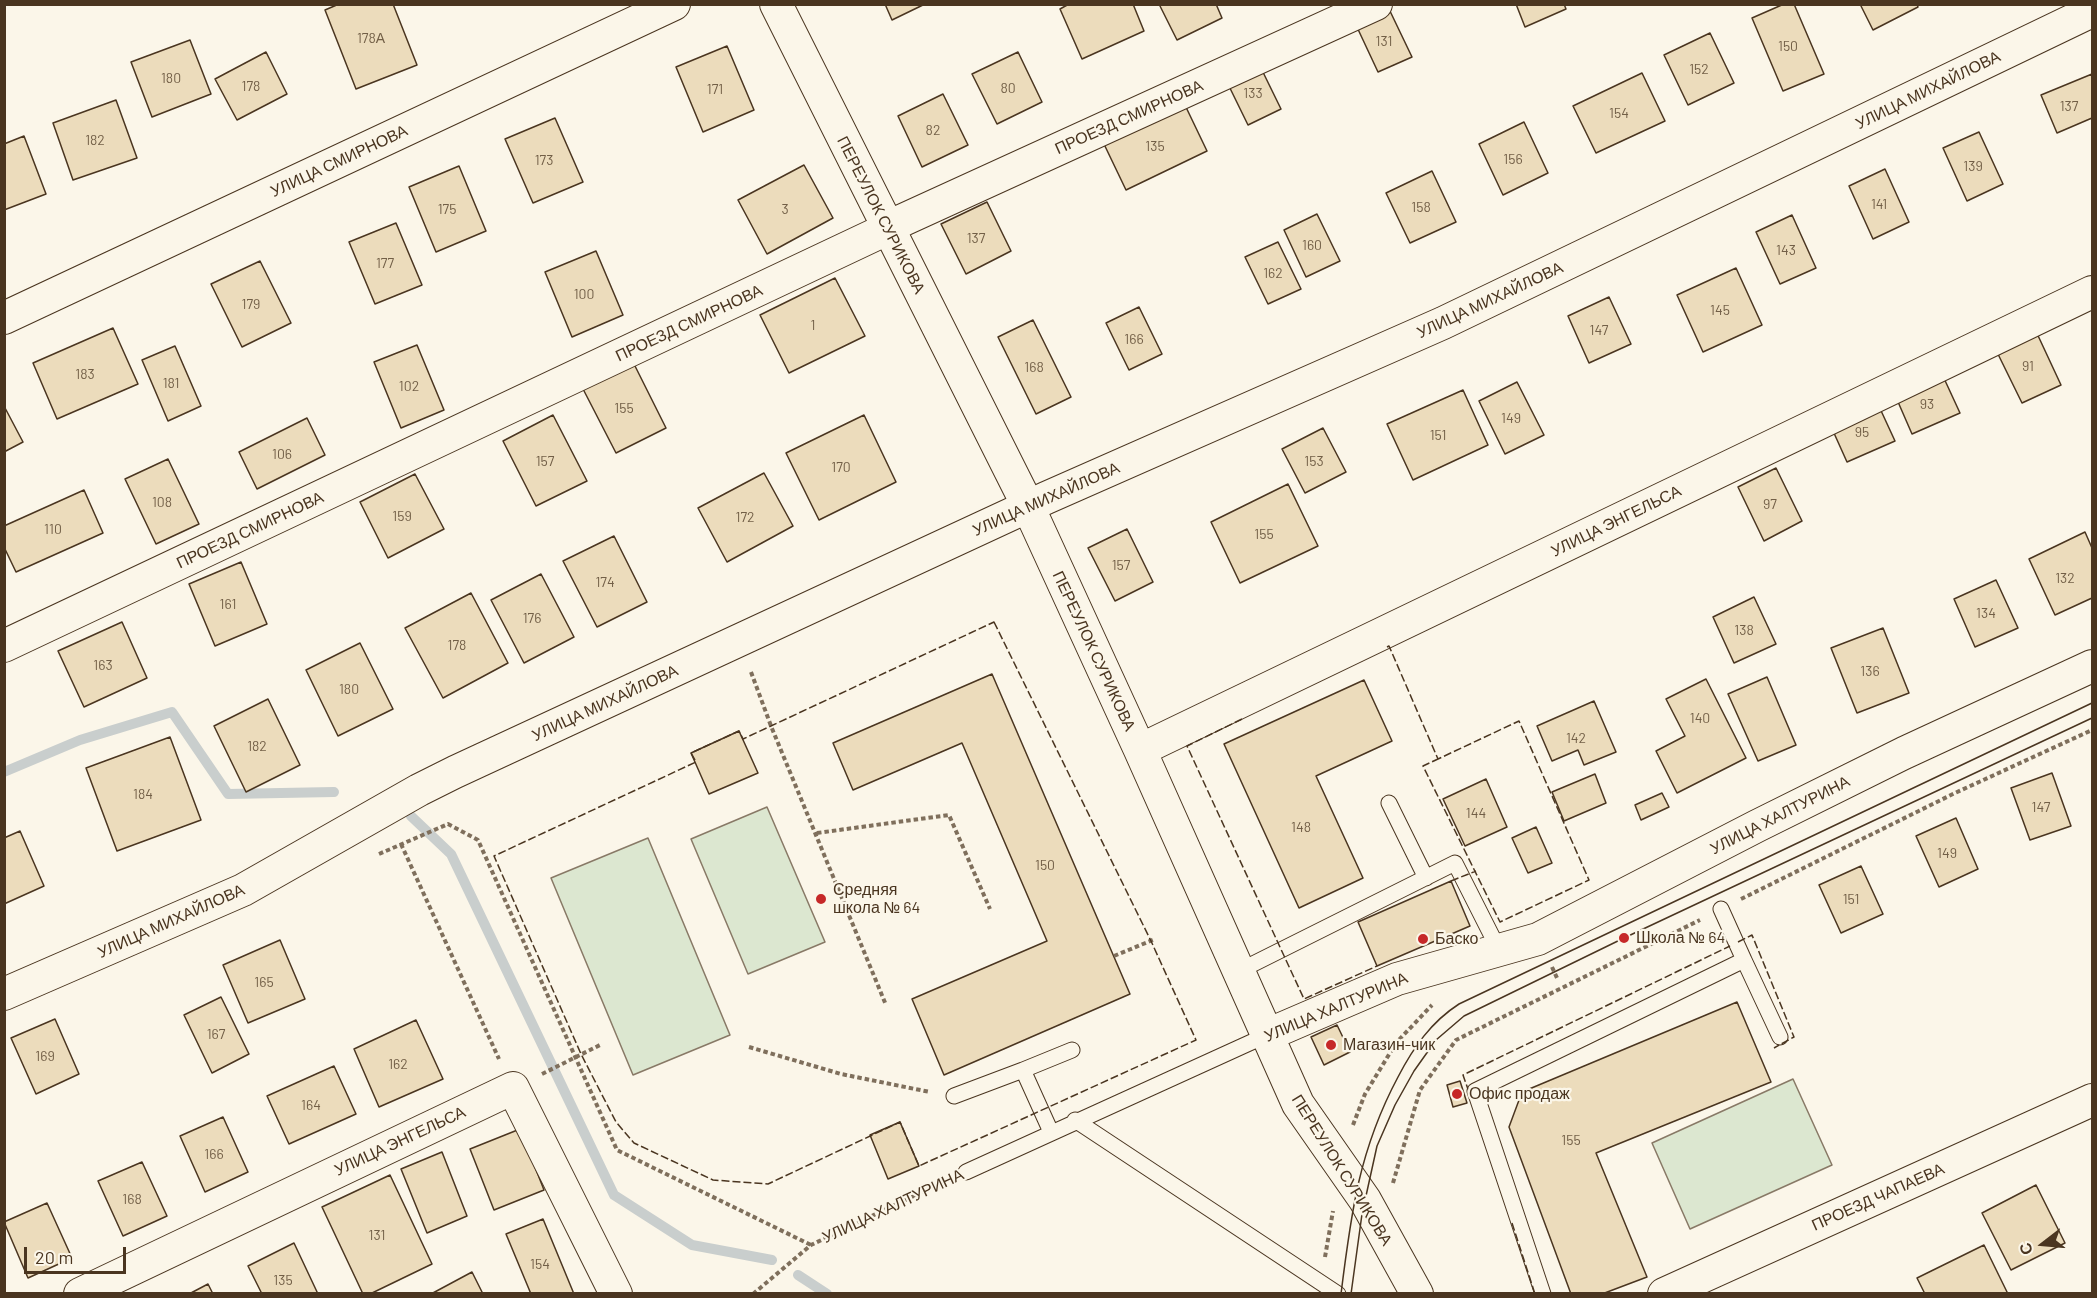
<!DOCTYPE html>
<meta charset="utf-8">
<style>
body{margin:0}
#map{position:relative;width:2097px;height:1298px;overflow:hidden;background:#fbf6e9;font-family:Barlow,sans-serif}
canvas{display:block}
.frame{position:absolute;inset:0;border:6px solid #4a3520;pointer-events:none}
.north{position:absolute;left:2013px;top:1214px;width:60px;height:60px;-webkit-text-stroke:4px #fbf6e9;paint-order:stroke;rotate:254deg;font-size:16px;font-weight:700;line-height:24px;text-align:center;color:#4a3520}
.north::after{content:'';display:block;margin:auto;width:21px;height:27px;background:#4a3520;clip-path:polygon(50% 0,100% 100%,50% 72%,0 100%)}
.scale{position:absolute;left:24px;top:1247px;width:102px;height:27px;box-sizing:border-box;border:3px solid #4a3520;border-top:0;padding-left:8px;font-size:18px;line-height:21px;white-space:nowrap;color:#4a3520;-webkit-text-stroke:4px #fbf6e9;paint-order:stroke}
</style>
<div id="map">
<canvas width="2097" height="1298"></canvas>
<div class="frame"></div>
<div class="north">С</div>
<div class="scale">20 m</div>
</div>
<script>
const g = document.querySelector('canvas').getContext('2d');
g.lineJoin = 'round';
function fillPath(path, color) {
  g.fillStyle = color;
  g.fill(path, 'evenodd');
}
function stroke(path, color, width, dash) {
  g.strokeStyle = color;
  g.lineWidth = width;
  g.lineCap = dash ? 'butt' : 'round';
  g.setLineDash(dash || []);
  g.stroke(path);
}
function label(font, color, halo, rows, align = 'center') {
  g.font = font + ' Barlow,sans-serif';
  g.lineWidth = 4.5;
  g.setLineDash([]);
  g.textBaseline = 'middle';
  g.strokeStyle = halo;
  g.fillStyle = color;
  for (const [text, x, y, turn = 0] of rows) {
    g.save();
    g.translate(x, y);
    g.rotate((+turn || 0) * Math.PI / 180);
    g.textAlign = isNaN(turn) ? turn : align;
    if (halo) g.strokeText(text, 0, 0);
    g.fillText(text, 0, 0);
    g.restore();
  }
}
const green = new Path2D(`
 M767,807l58,135 -77,32 -57,-135z
 M648,838l82,197 -97,40 -82,-197z
 M1793,1079l39,86 -142,64 -38,-86z`);
const stream = new Path2D(`
 M4,772l76,-32 92,-28 56,82 106,-2
 M411,816l40,38 163,341 78,50 80,15
 M798,1275l29,19`);
const building = new Path2D(`
 M339,4h54l24,61 -61,24 -31,-79z
 M885,4h40l-33,16z
 M1069,4h64l11,27 -62,28 -22,-50z
 M1159,4h57l6,14 -45,22z
 M1516,4h48l2,5 -41,18z
 M1784,4h10l30,70 -41,17 -31,-73z
 M1860,4h57l1,3 -45,23z
 M1389,9l23,48 -34,15 -22,-47z
 M1710,33l24,50 -46,22 -24,-50z
 M190,40l21,54 -59,23 -21,-55z
 M727,46l27,64 -51,22 -27,-65z
 M266,52l21,42 -50,26 -22,-41z
 M1018,52l24,50 -45,22 -25,-50z
 M1258,62l23,47 -33,16 -23,-47z
 M1642,73l23,48 -69,32 -23,-47z
 M2092,74v44l-35,15 -16,-38z
 M943,94l25,51 -46,22 -24,-51z
 M116,100l21,58 -64,22 -20,-57z
 M1184,103l23,48 -81,39 -23,-48z
 M555,118l28,64 -50,21 -28,-64z
 M1524,122l24,51 -45,22 -24,-51z
 M1979,132l24,52 -36,17 -24,-53z
 M24,136l22,58 -42,16v-66z
 M804,165l29,53 -66,36 -29,-54z
 M459,166l27,65 -50,21 -27,-65z
 M1885,169l24,53 -36,17 -24,-53z
 M1432,171l24,51 -46,21 -24,-50z
 M987,202l24,49 -45,23 -25,-50z
 M1317,214l23,47 -34,16 -22,-47z
 M1792,215l24,53 -36,16 -24,-52z
 M396,223l26,62 -47,19 -26,-62z
 M1278,242l23,47 -33,15 -23,-47z
 M596,251l27,64 -51,22 -27,-65z
 M260,261l31,62 -49,24 -31,-63z
 M1736,268l26,57 -59,27 -26,-57z
 M835,278l30,58 -76,37 -29,-58z
 M1609,297l22,47 -42,19 -21,-47z
 M1139,307l23,47 -33,16 -23,-47z
 M1033,320l38,77 -35,17 -38,-77z
 M2034,327l27,58 -39,18 -28,-57z
 M113,328l25,56 -81,35 -24,-56z
 M417,345l27,65 -43,18 -27,-66z
 M175,346l26,60 -33,15 -26,-61z
 M633,362l33,66 -50,25 -34,-66z
 M1942,374l18,39 -48,21 -17,-39z
 M1517,382l27,53 -39,19 -26,-53z
 M1463,390l25,55 -75,35 -26,-56z
 M1877,402l18,39 -48,21 -18,-40z
 M4,406l19,36 -19,10z
 M553,415l34,66 -51,25 -33,-65z
 M864,415l32,67 -77,38 -33,-67z
 M307,418l18,37 -68,34 -18,-37z
 M1323,428l23,44 -41,21 -23,-44z
 M168,459l31,65 -43,20 -31,-65z
 M1776,468l26,53 -38,20 -26,-54z
 M764,473l29,53 -66,36 -29,-54z
 M415,474l29,55 -56,29 -28,-56z
 M1288,484l30,62 -78,37 -29,-61z
 M84,490l19,43 -87,39 -12,-25v-21z
 M1127,529l26,53 -38,19 -27,-53z
 M2085,532l7,16v50l-37,17 -26,-56z
 M614,536l33,66 -50,25 -34,-66z
 M241,562l26,62 -52,22 -26,-62z
 M541,574l33,63 -50,26 -33,-63z
 M1996,580l22,48 -43,19 -21,-48z
 M471,593l37,70 -65,35 -38,-70z
 M1754,597l22,47 -42,19 -21,-46z
 M122,622l25,56 -63,29 -26,-56z
 M1883,628l26,65 -52,20 -26,-65z
 M360,643l33,66 -55,27 -32,-66z
 M992,674l138,320 -186,81 -32,-76 135,-58 -85,-198 -109,47 -20,-47z
 M1767,677l29,68 -38,16 -30,-67z
 M1706,679l40,79 -69,35 -21,-42 29,-15 -19,-37z
 M1364,680l28,61 -76,35 47,102 -64,30 -75,-164z
 M268,699l32,66 -54,27 -32,-66z
 M1594,701l22,51 -32,13 -6,-15 -26,11 -15,-35z
 M739,731l19,42 -49,21 -18,-41z
 M170,737l31,83 -84,31 -31,-83z
 M2052,773l19,53 -41,14 -19,-52z
 M1595,774l11,29 -42,18 -12,-29z
 M1486,779l21,48 -42,19 -22,-47z
 M1662,793l7,14 -28,13 -6,-15z
 M1956,818l22,51 -39,18 -23,-51z
 M1536,827l16,36 -24,10 -16,-35z
 M20,831l24,55 -40,18v-66z
 M1861,866l22,48 -42,19 -22,-48z
 M1451,881l19,45 -93,40 -19,-44z
 M280,940l25,59 -57,24 -25,-58z
 M221,997l28,57 -37,19 -28,-58z
 M1737,1002l34,80 -175,71 51,124 -45,17h-31l-62,-167 13,-35z
 M55,1019l24,55 -43,20 -25,-56z
 M416,1020l27,59 -64,28 -25,-58z
 M1337,1025l13,27 -26,13 -13,-28z
 M334,1066l22,48 -67,30 -22,-48z
 M1460,1081l7,22 -14,4 -6,-22z
 M223,1117l25,55 -43,20 -25,-56z
 M900,1122l19,44 -31,13 -18,-44z
 M520,1129l24,61 -50,20 -24,-61z
 M442,1152l25,64 -40,17 -26,-64z
 M142,1162l25,54 -44,20 -25,-55z
 M390,1175l42,89 -62,30h-7l-41,-87z
 M2036,1185l29,58 -54,27 -29,-57z
 M47,1203l25,55 -44,20 -24,-56z
 M543,1219l31,75h-43l-25,-60z
 M294,1243l24,51h-56l-14,-28z
 M1984,1245l24,49h-83l-8,-16z
 M472,1272l11,22h-52z
 M208,1284l5,10h-24z`);
const path = new Path2D(`
 M751,672l20,54 115,279
 M817,833l132,-18 41,94
 M401,844l98,215
 M379,854l69,-30 30,16 139,310 194,95
 M1741,899l214,-106 137,-63
 M1114,956l41,-17
 M1552,967l5,11
 M749,1047l92,27 89,18
 M542,1074l58,-29
 M1353,1125l12,-31 31,-51 36,-38
 M1393,1183l27,-93 36,-50 244,-120
 M1325,1257l8,-46
 M753,1294l58,-49 134,-64`);
const lane = new Path2D(`
 M1389,803l37,75
 M1721,909l23,51
 M1239,971l216,-108 44,87
 M1023,1070l49,-20
 M954,1096l69,-26 28,62
 M1075,1120l263,174
 M966,1172l301,-137
 M1543,1294l-68,-203 269,-131 36,77`);
const street = new Path2D(`
 M776,4l252,502 112,244 158,354 67,96 52,94
 M4,318l670,-314
 M4,646l883,-417 16,-9 473,-216
 M1140,750l952,-458
 M4,994l239,-104 176,-100 36,-18 591,-274 397,-175 649,-312
 M1267,1035l130,-56 141,-40 219,-113 147,-73 188,-87
 M80,1294l433,-206 103,206
 M1664,1294l428,-194`);
const tram = new Path2D(`
 M1341,1294c10,-81 18,-144 57,-217 15,-29 33,-55 61,-73l633,-301
 M1351,1294l11,-80 15,-68 18,-41 19,-34 22,-31 28,-24 160,-78 468,-220`);
const fence = new Path2D(`
 M994,622l157,319 45,99 -277,126 -19,-44 -132,62 -55,-4 -79,-37 -18,-21 -35,-68 -87,-198 202,-94 -5,-9 48,-22 4,8z
 M1387,647l2,-1 49,113 81,-38 70,159 -89,42 -77,-156 15,-7
 M1242,719l-55,27 117,253 73,-33
 M1451,881l25,-10
 M1738,942l14,-7 42,102 -20,11
 M1469,1092l-6,-17 267,-129
 M1512,1223l23,71`);
const markers = [
 [821,899,6,"#c62828"],
 [1624,938,6,"#c62828"],
 [1423,939,6,"#c62828"],
 [1331,1045,6,"#c62828"],
 [1457,1094,6,"#c62828"]
];
const numberNames = [
 ["178А",371,38],
 ["131",1384,41],
 ["150",1788,46],
 ["152",1699,69],
 ["180",171,78],
 ["178",251,86],
 ["80",1008,88],
 ["171",715,89],
 ["133",1253,93],
 ["137",2069,106],
 ["154",1619,113],
 ["82",933,130],
 ["182",95,140],
 ["135",1155,146],
 ["156",1513,159],
 ["173",544,160],
 ["139",1973,166],
 ["141",1879,204],
 ["158",1421,207],
 ["175",447,209],
 ["3",785,209],
 ["137",976,238],
 ["160",1312,245],
 ["143",1786,250],
 ["177",385,263],
 ["162",1273,273],
 ["100",584,294],
 ["179",251,304],
 ["145",1720,310],
 ["1",813,325],
 ["147",1599,330],
 ["166",1134,339],
 ["91",2028,366],
 ["168",1034,367],
 ["183",85,374],
 ["181",171,383],
 ["102",409,386],
 ["93",1927,404],
 ["155",624,408],
 ["149",1511,418],
 ["95",1862,432],
 ["151",1438,435],
 ["106",282,454],
 ["157",545,461],
 ["153",1314,461],
 ["170",841,467],
 ["108",162,502],
 ["97",1770,504],
 ["159",402,516],
 ["172",745,517],
 ["110",53,529],
 ["155",1264,534],
 ["157",1121,565],
 ["132",2065,578],
 ["174",605,582],
 ["161",228,604],
 ["134",1986,613],
 ["176",532,618],
 ["138",1744,630],
 ["178",457,645],
 ["163",103,665],
 ["136",1870,671],
 ["180",349,689],
 ["140",1700,718],
 ["142",1576,738],
 ["182",257,746],
 ["184",143,794],
 ["147",2041,807],
 ["144",1476,813],
 ["148",1301,827],
 ["149",1947,853],
 ["150",1045,865],
 ["151",1851,899],
 ["165",264,982],
 ["167",216,1034],
 ["169",45,1056],
 ["162",398,1064],
 ["164",311,1105],
 ["155",1571,1140],
 ["166",214,1154],
 ["168",132,1199],
 ["131",377,1235],
 ["154",540,1264],
 ["135",283,1280]
];
const streetNames = [
 ["УЛИЦА МИХАЙЛОВА",1928,90,-26],
 ["ПРОЕЗД СМИРНОВА",1129,117,-24],
 ["УЛИЦА СМИРНОВА",339,161,-25],
 ["ПЕРЕУЛОК СУРИКОВА",881,215,63],
 ["УЛИЦА МИХАЙЛОВА",1490,300,-25],
 ["ПРОЕЗД СМИРНОВА",689,323,-25],
 ["УЛИЦА МИХАЙЛОВА",1046,499,-24],
 ["УЛИЦА ЭНГЕЛЬСА",1616,521,-26],
 ["ПРОЕЗД СМИРНОВА",250,530,-25],
 ["ПЕРЕУЛОК СУРИКОВА",1094,651,65],
 ["УЛИЦА МИХАЙЛОВА",605,703,-25],
 ["УЛИЦА ХАЛТУРИНА",1780,815,-27],
 ["УЛИЦА МИХАЙЛОВА",171,921,-24],
 ["УЛИЦА ХАЛТУРИНА",1336,1007,-23],
 ["УЛИЦА ЭНГЕЛЬСА",400,1141,-25],
 ["ПЕРЕУЛОК СУРИКОВА",1342,1170,58],
 ["ПРОЕЗД ЧАПАЕВА",1878,1197,-24],
 ["УЛИЦА ХАЛТУРИНА",893,1206,-25]
];
const poiNames = [
 ["Средняя",833,890],
 ["школа № 64",833,908],
 ["Школа № 64",1636,938],
 ["Баско",1435,939],
 ["Магазин-чик",1343,1045],
 ["Офис продаж",1469,1094]
];
fillPath(green, '#dce7d0');
stroke(green, '#887966', 1.5);
stroke(stream, '#c9cecd', 10);
fillPath(building, '#ecdcbc');
stroke(building, '#4a3520', 1.5);
stroke(lane, '#4a3520', 17);
stroke(street, '#4a3520', 34);
stroke(path, '#7f6f5c', 4, [4.5, 3]);
stroke(lane, '#fbf6e9', 15);
stroke(street, '#fbf6e9', 32);
stroke(tram, '#4a3520', 1.5);
stroke(fence, '#4a3520', 1.5, [8, 3]);
for (const [x, y, r, color] of markers) {
  const dot = new Path2D();
  dot.arc(x, y, r, 0, 2 * Math.PI);
  g.fillStyle = color;
  g.fill(dot);
  stroke(dot, '#fbf6e9', 2);
}
label('14px', '#725f47', null, numberNames);
label('16px', '#4a3520', '#fbf6e9', streetNames);
label('16px', '#4a3520', '#fbf6e9', poiNames, 'left');
</script>
